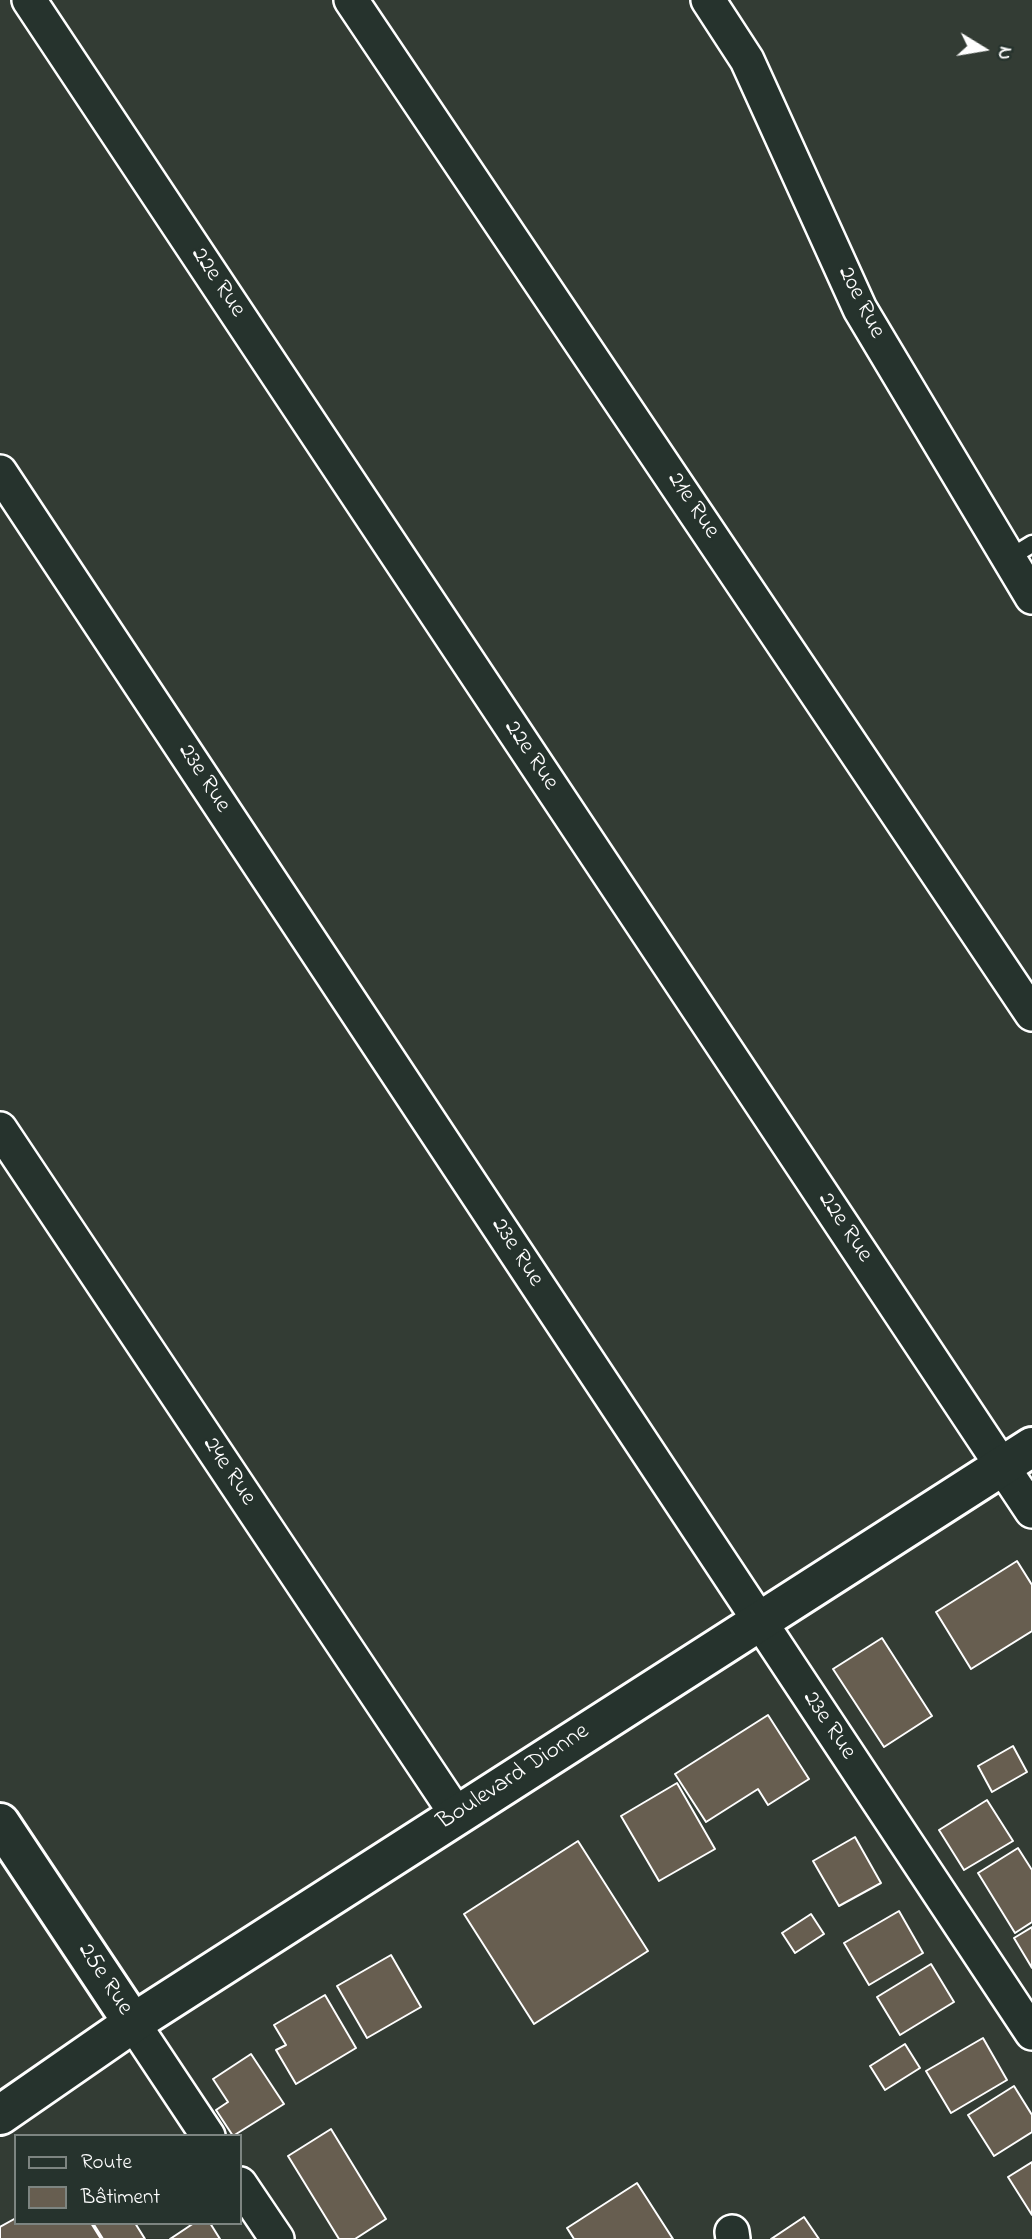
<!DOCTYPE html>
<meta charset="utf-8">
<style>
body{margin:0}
#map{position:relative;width:1032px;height:2239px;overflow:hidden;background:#333c34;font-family:"Indie Flower",sans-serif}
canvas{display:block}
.legend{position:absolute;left:14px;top:2134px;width:228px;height:91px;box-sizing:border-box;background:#26332d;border:2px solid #7d8581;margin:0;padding:9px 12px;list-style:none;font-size:21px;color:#fff}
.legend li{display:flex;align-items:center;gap:14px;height:35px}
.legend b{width:35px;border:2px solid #7d8581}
.north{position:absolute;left:948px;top:14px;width:70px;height:70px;-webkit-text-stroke:5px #26332d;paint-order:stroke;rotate:101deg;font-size:19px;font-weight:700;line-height:28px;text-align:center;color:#fff}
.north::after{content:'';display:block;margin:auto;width:24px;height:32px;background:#fff;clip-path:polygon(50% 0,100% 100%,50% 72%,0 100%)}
</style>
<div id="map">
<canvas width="1032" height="2239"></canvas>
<ul class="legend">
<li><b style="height:9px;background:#26332d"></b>Route</li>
<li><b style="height:19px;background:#675e50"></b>Bâtiment</li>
</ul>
<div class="north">N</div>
</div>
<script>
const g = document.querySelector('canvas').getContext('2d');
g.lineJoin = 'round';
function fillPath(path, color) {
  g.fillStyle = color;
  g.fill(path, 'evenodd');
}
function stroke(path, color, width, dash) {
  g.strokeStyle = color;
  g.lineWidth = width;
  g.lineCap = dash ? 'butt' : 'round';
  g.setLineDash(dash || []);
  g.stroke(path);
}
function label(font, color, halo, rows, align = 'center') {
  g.font = font + ' "Indie Flower",sans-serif';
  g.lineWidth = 5;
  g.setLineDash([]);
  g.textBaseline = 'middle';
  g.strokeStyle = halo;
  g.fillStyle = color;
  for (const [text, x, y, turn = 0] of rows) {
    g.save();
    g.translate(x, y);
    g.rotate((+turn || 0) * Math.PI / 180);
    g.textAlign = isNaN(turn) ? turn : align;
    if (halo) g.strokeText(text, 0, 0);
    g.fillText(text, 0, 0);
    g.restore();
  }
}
const building = new Path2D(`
 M1017,1561l15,24v46l-61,38 -35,-57z
 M882,1638l50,78 -48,31 -51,-78z
 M768,1715l41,64 -41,26 -10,-16 -52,33 -31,-48z
 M1013,1746l14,26 -35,20 -14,-26z
 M677,1783l38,66 -56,32 -38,-65z
 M987,1800l26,41 -49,29 -25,-40z
 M855,1837l26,46 -42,23 -26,-45z
 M578,1841l70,110 -114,73 -70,-110z
 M1018,1848l14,22v52l-17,11 -37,-60z
 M899,1911l24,42 -54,32 -25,-42z
 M811,1914l13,20 -29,19 -13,-20z
 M1032,1927v41l-18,-30z
 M391,1955l30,52 -54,31 -30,-52z
 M931,1964l23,38 -54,33 -23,-38z
 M325,1995l31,53 -60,36 -20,-34 10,-5 -12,-20z
 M983,2038l24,42 -56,33 -25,-42z
 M905,2044l15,24 -35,22 -15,-24z
 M251,2054l33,50 -51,32 -17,-26 12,-8 -15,-23z
 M1014,2086l18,29v17l-38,24 -26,-41z
 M331,2129l55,90 -31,20h-16l-51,-83z
 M1032,2162v53l-24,-38z
 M637,2183l36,56h-99l-7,-11z
 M804,2217l15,22h-48z
 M16,2218v5h75l10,16h-101v-12z
 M93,2223h42l10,16h-42z
 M194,2223h16l10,16h-50z`);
const lane = new Path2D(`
 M1009,558l23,-14`);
const street = new Path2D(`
 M29,0l1003,1511
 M351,0l681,1014
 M708,0l39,60 113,249 172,288
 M0,472l1032,1561
 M0,1129l457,686
 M133,2023l75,113
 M240,2184l37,55
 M732,2232l1,7`);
const secondary = new Path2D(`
 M0,1823l133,200
 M0,2115l133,-92 899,-576`);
const streetNames = [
 ["22e Rue",217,283,56],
 ["20e Rue",860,303,63],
 ["21e Rue",692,506,56],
 ["22e Rue",530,756,56],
 ["23e Rue",203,779,57],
 ["22e Rue",844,1228,56],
 ["23e Rue",516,1253,57],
 ["24e Rue",228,1472,56],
 ["23e Rue",828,1726,56],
 ["Boulevard Dionne",514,1778,-33],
 ["25e Rue",104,1980,57]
];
fillPath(building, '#675e50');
stroke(building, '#fff', 2);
stroke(lane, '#fff', 21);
stroke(street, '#fff', 38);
stroke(secondary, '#fff', 44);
stroke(lane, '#26332d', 16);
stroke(street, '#26332d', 33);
stroke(secondary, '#26332d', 38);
label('24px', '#fff', '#26332d', streetNames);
</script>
